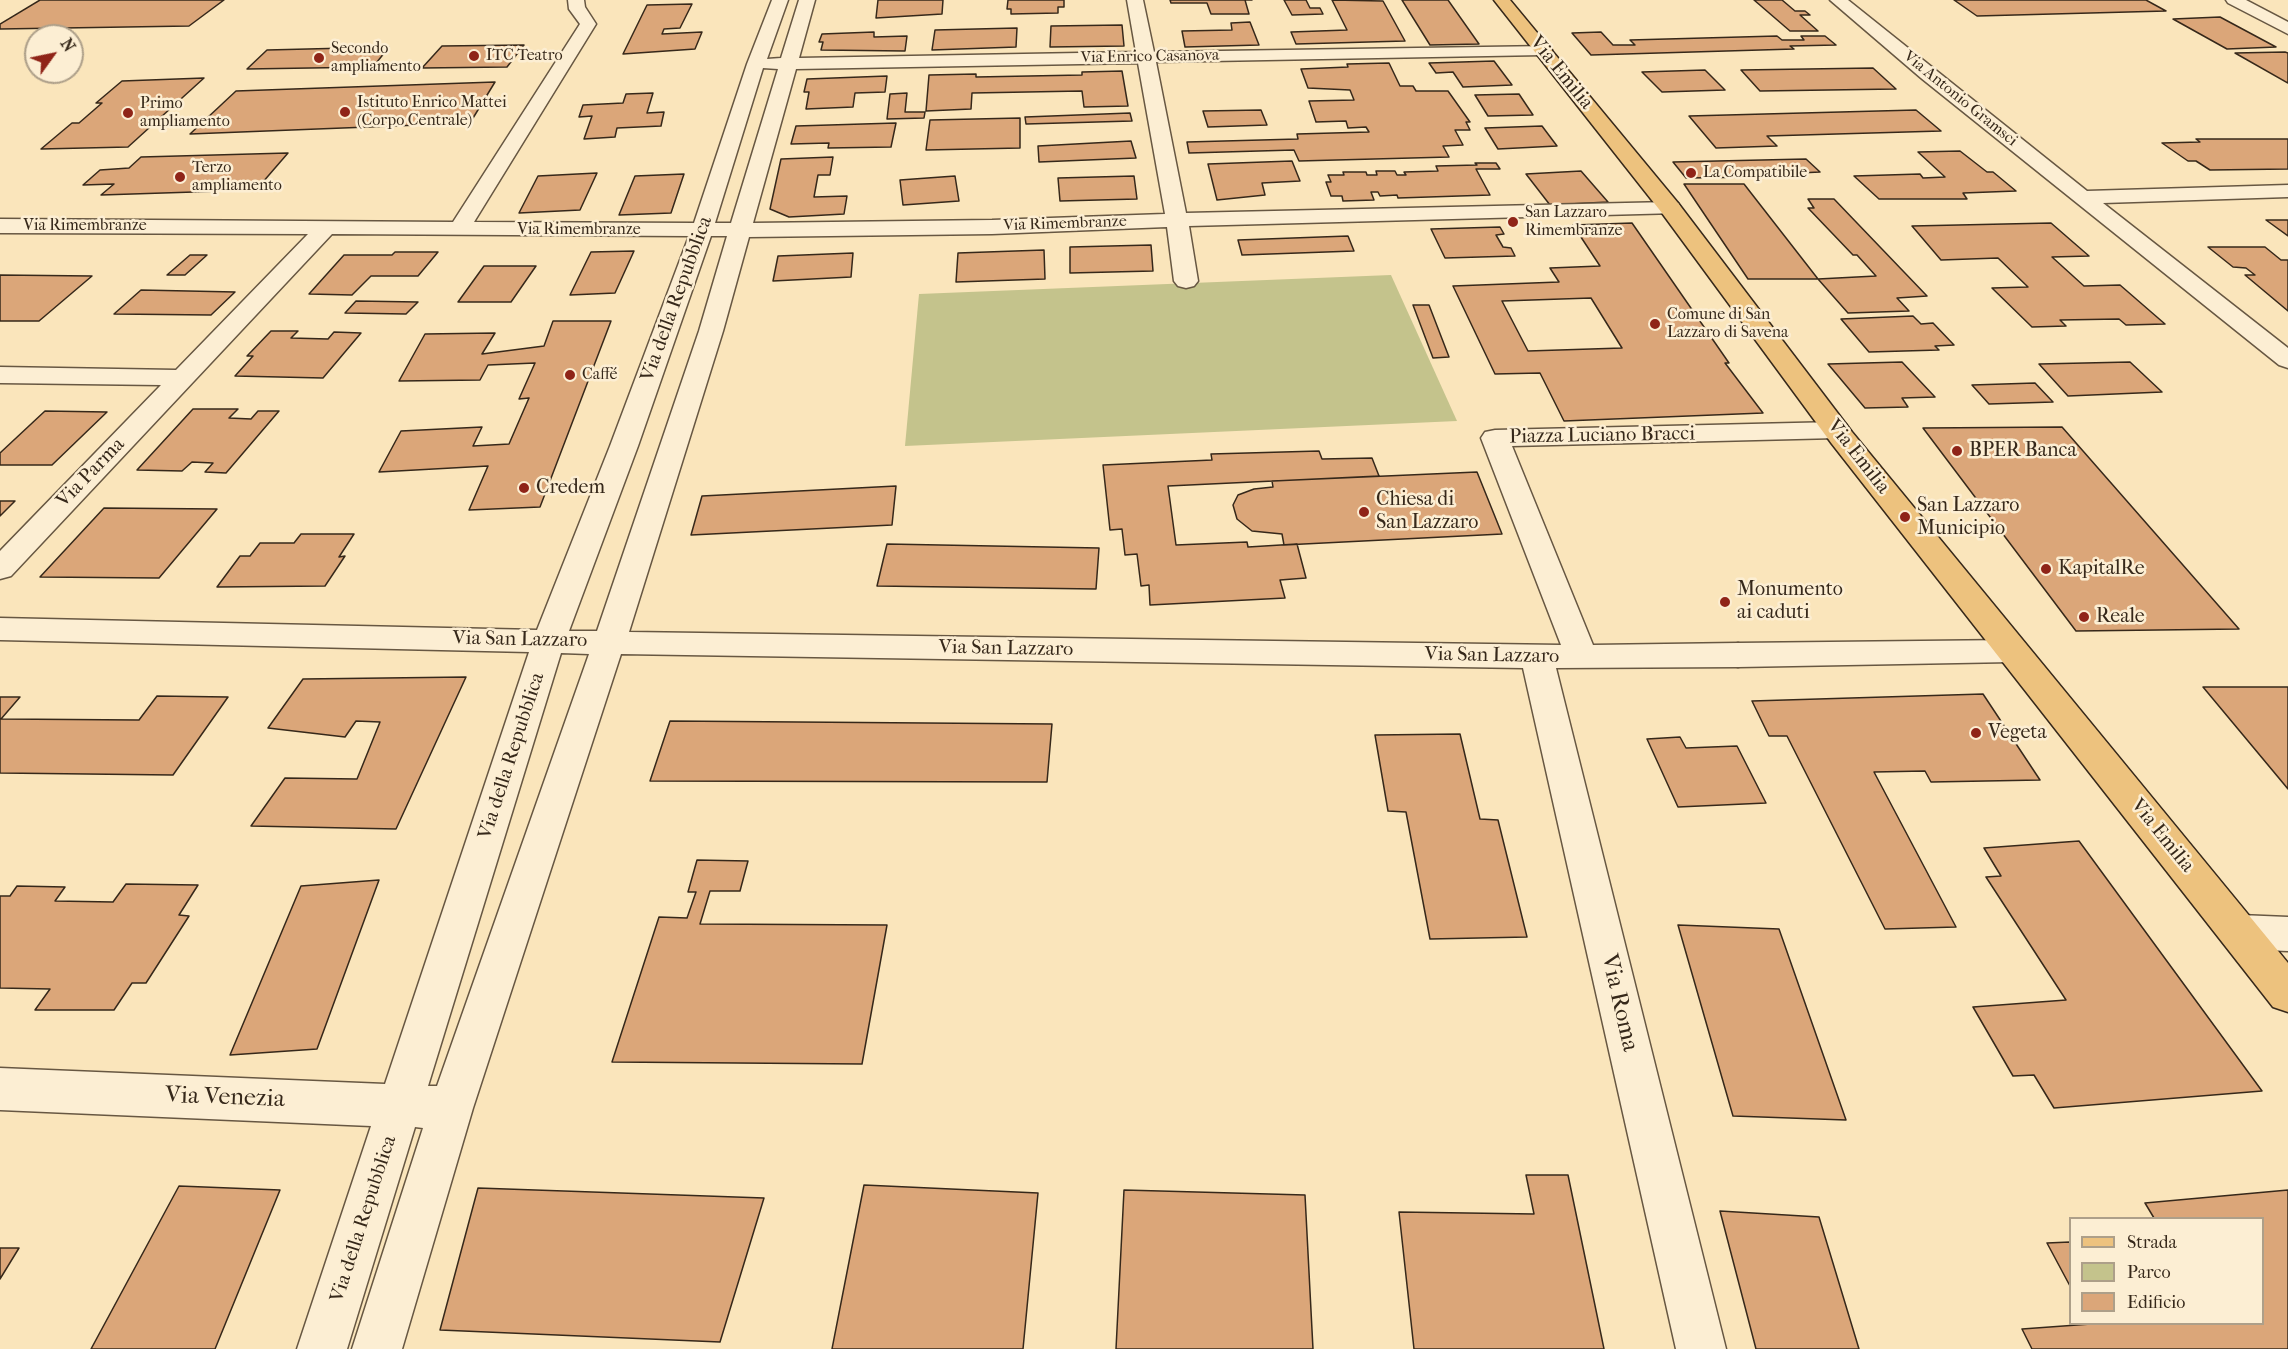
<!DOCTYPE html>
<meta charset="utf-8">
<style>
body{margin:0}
#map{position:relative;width:2288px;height:1349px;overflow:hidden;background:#fae5bb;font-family:"IM FELL French Canon",serif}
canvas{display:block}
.legend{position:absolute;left:2069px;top:1217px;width:195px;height:108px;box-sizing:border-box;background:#fceed3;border:2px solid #ad9f89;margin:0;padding:8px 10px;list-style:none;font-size:18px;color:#36281a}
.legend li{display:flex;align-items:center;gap:12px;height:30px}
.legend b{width:30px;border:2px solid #ad9f89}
.north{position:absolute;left:24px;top:24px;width:60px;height:60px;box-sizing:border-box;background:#fceed3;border:2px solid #ad9f89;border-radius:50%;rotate:57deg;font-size:16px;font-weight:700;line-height:24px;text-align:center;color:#36281a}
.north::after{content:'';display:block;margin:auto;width:21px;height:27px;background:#8f2418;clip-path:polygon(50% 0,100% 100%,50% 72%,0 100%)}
</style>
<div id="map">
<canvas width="2288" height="1349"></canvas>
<ul class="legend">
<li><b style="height:8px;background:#edc27e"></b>Strada</li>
<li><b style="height:16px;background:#c4c38c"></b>Parco</li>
<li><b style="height:16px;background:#dba679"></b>Edificio</li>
</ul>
<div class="north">N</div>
</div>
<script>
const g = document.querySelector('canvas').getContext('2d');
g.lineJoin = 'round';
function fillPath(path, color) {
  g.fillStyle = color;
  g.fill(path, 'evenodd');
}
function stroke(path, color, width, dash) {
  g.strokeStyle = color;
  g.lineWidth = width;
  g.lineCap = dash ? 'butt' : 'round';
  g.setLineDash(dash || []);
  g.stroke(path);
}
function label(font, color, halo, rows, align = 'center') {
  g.font = font + ' "IM FELL French Canon",serif';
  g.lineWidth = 5;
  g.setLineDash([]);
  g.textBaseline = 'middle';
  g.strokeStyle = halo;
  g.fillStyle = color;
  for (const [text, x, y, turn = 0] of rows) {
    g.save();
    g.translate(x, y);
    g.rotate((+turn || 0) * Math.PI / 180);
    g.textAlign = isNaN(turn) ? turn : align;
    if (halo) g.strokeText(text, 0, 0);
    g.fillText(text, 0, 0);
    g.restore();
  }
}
const green = new Path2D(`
 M1391,275l66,146 -552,25 14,-152z`);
const building = new Path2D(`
 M40,0h184l-35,26 -189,3v-5z
 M878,0h65l-1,14 -66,4z
 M1008,0h56v7h-6v6l-47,1v-5h-4z
 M1170,0h82h-7l4,14h-38l-4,-11h-36z
 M1284,0h22l4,8h10l3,6 -31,1z
 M1332,0l51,1 22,40 -109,3 -5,-12 56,-2z
 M1402,0h46l31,44 -49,1z
 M1754,0h28l13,11h10l5,4h-10l18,16h-28z
 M1954,0h192l20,11 -189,5z
 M692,4l-12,24 -16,1 -2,5 40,-2 -7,17 -72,5 24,-49z
 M2220,17l56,30 -49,2 -54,-30z
 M1250,22l9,23 -74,2 -3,-16 50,-1 -1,-7z
 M1122,25l2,21 -74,1 1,-21z
 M1017,28l-1,19 -84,3 3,-20z
 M874,32v5l33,-1 -2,15 -84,-1 2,-8h-4l3,-8z
 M1601,32l12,13h22l-5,-5 147,-4 5,4h22l-3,-4h24l11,9 -46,1 4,3 -203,6 -19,-22z
 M524,45l-17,22 -85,1 20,-22z
 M389,47l-16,20 -126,2 20,-19z
 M2285,52l3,1v30l-53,-30z
 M1494,61l18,24 -49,2 -10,-15 -17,1 -7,-10z
 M1389,63l11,23h13l3,5h32l22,31h-4l4,8h-15l8,15 -20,1 6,11 -150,4 -5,-11 -105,3 -2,-11 111,-3 -1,-5 72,-2 -3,-5 -18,1 -2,-7 -30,1 -7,-21 45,-1 -4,-10 -42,-2 -7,-19 47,-2 -1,-3z
 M1873,68l23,21 -136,2 -19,-21z
 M1705,70l20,20 -63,2 -20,-20z
 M1122,71l6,35 -44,1 -2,-16 -110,2 -1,16 -45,2 3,-36 47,-1v3l106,-2v-3z
 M887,76l-2,16 -30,1 -2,14 -47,2 3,-17h-5l3,-13z
 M204,78l-76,69 -87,2 31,-26h7l23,-20h-6l26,-22z
 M495,82l-25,41 -280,11 46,-43z
 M653,93l-6,20 17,-1 -3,14 -44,2 -2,9 -31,2 8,-23 -13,1 4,-12 40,-2 3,-9z
 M907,93l-2,19h20l-1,6 -37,1 3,-25z
 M1519,94l14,21 -45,1 -13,-21z
 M1261,110l6,15 -59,2 -5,-16z
 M1916,110l25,21 -174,5 10,10 -61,2 -27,-32z
 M1130,113l2,8 -106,3 -1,-7z
 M1020,118v30l-94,2 4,-30z
 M896,123l-5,24 -63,1 1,-5 -38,1 5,-18z
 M1542,126l15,20 -59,3 -13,-21z
 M2196,139h92v30l-78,1 -14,-9h-8l-26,-18 38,-1z
 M1131,141l5,17 -97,4 -1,-16z
 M1960,151l27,21h6l23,19 -53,2 4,6h-88l-25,-23 66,-2 3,4 22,-1 -27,-25z
 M288,153l-32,37 -155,5 13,-11 -31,1 17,-15 29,-2 12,-11z
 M833,157l-3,18h-12l-4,22 33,-1 -3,18 -55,3 -19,-8 11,-50z
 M1806,159l14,13 -63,3 1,2 -72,1 -13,-16z
 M1292,161l8,20 -38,2 3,12 -48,5 -9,-36z
 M1475,163h21l4,6h-24l14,26 -92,3 -1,-3 -17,1 -2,-4h-7l3,8 -31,1 -1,-5h-11l-5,-14h5l-3,-7h16l-1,-3h23l1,3h10l-1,-4h19l2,4h9l-2,-3 34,-1 -2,-5 41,-1z
 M1581,171l27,31 -58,3 -24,-31z
 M597,173l-17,37 -61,3 19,-37z
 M684,174l-13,39 -52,2 16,-39z
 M955,176l4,25 -56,4 -3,-25z
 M1134,176l3,23 -77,2 -2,-23z
 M1684,184h60l74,95h-70z
 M1808,199h26l93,97 -30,2 12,13 -61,2 -30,-34 58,-3 -19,-21h-4l-45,-47h6z
 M2266,220h22v16z
 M1632,223l97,140h-4l38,50 -199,8 -24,-48 -45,1 -42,-88 106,-4 -9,-14 50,-2 -27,-41zM1591,298l31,50 -94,3 -26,-50z
 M2051,223l38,33 -37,1 32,29 36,-1 45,39 -39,1 -7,-6 -59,1 6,6 -34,1 -40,-39 36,-1 -30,-29 -57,2 -29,-34z
 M1500,227l4,7 -8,1 7,12 8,1 4,8 -70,2 -14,-29z
 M1348,236l6,15 -112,4 -4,-15z
 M1151,245l2,26 -83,2v-26z
 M2208,247h57l16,13h7v51l-43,-36h10l-9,-7 -13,-1z
 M1044,250l1,29 -89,3 2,-29z
 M634,251l-19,42 -45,2 21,-43z
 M395,252h43l-20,24h-47l-19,19 -43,-1 35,-39h48z
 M853,253l-2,24 -78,4 5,-25z
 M190,255h17l-22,20h-18z
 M484,266h52l-25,36h-53z
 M0,275l92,1 -53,45h-39z
 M141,290l94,2 -24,23 -97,-1z
 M356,301l62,1 -12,12 -61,-1z
 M1413,305h16l20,52 -16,1z
 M1913,316l8,8 12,-1 21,22 -19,1 4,4 -70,2 -28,-33z
 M553,321h58l-71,186 -71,3 19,-44 -109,6 22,-41 81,-4 -9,19 36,-2 20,-46 -10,1 16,-36 -47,2 -8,15 -81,1 26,-47 70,-1 -13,21 62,-8z
 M271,331h27l-7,7 37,1 6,-7 27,1 -38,45 -88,-2 18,-20h-6z
 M1902,362l33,35 -33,1 6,9 -43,1 -37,-44z
 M2130,362l32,30 -94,4 -29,-32z
 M2035,383l18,19 -64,2 -17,-19z
 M193,409h45l-9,9 22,1 7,-8h21l-53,62 -21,-1 8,-9 -21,-1 -10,9 -45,-1z
 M45,411l62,1 -55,53h-52v-12z
 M2062,427l177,202 -163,2 -153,-203z
 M1319,451l3,8 50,-1 7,18 -211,10 8,59 71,-3 1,5 49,-3 9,34 -26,2 5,18 -135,7 -1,-20 -8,1 -4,-32 -12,1 -3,-26 -12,1 -7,-65 109,-5 -1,-6z
 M1477,472l25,62 -218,11 -2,-11 -30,-3 -15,-12 -4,-14 5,-10 16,-6 19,-2 -1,-6z
 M896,486l-4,39 -201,10 11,-39z
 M0,501h15l-15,15z
 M104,508l113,1 -58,69 -119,-1z
 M301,534h53l-15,23 6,-1 -20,30 -108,1 23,-31h10l10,-13h34z
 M887,544l212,4 -3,41 -219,-3z
 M466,677l-70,152 -145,-3 34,-48 72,1 23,-57 -24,-1 -11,16 -77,-9 35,-49z
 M2203,687h85v102z
 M1983,694l57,86 -109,2 -6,-11 -51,1 82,155 -71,2 -98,-193h-18l-17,-35z
 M157,696l71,1 -55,78 -173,-2v-76h20l-19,22 138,1z
 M670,721l382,3 -5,58 -397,-1z
 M1460,734l20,85 18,1 29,117 -97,2 -24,-127 -18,-1 -13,-76z
 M1680,737l6,11 51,-2 29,57 -88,4 -31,-68z
 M2079,841l183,250 -208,17 -20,-33 -21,1 -40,-69 93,-7 -80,-123 15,-1 -17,-28z
 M697,860l51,1 -8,30h-30l-10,33 187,1 -25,139 -250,-2 47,-145 28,1 9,-26h-8z
 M379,880l-62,169 -87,6 71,-169z
 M126,884l72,1 -19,30 10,1 -43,67h-14l-18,27h-79l15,-21 -50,-1v-92h10l7,-10 48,1 -10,14 58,1z
 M1678,925l101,4 67,191 -113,-4z
 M1526,1175h42l36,174h-190l-15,-137 135,2z
 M864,1185l174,8 -15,156h-191z
 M179,1186l101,4 -65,159h-124z
 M478,1188l286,10 -44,144 -280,-12z
 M1124,1190l181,5 8,154h-197z
 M2288,1190v159h-256l-10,-20 69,-5h171v-106h-108l-9,-15z
 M1720,1211l99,6 40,132h-103z
 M2070,1242v44l-23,-43z
 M0,1248h19l-19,31z`);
const pedestrian = new Path2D(`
 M2012,640l11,3 5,8 -5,8 -11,3 -274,5 -11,-4 -5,-8 5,-8 11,-4z`);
const minor = new Path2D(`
 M568,0h16l1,7 11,17 -122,198 220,1 53,-159 25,-64h16l-21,59 14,-1 18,-58h16l-16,58 337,-6 -9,-52h16l11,52 395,-6 3,4 -3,4 -6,1 -387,7 30,151 484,-11 8,1 3,5 -3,5 -489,13 9,55 -4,5 -8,2 -8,-2 -4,-5 -7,-54 -175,7 -243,3 -26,94 -94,301 932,13 -80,-207 4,-6 10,-2 342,-8 9,2 4,6 -4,6 -9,2 -325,8 81,199 145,-2 11,4 5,8 -5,8 -11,4 -182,1 170,681h-50l-153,-681 -902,-14 -148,454 -71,241h-50l71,-221 -8,-1 -68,222h-50l74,-223 -371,-16v-42l385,16 144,-432 -529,-12v-22l537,12 73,-184 79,-210 -357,-2 -321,342 -11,3v-28l161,-166 -161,-2v-16l176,3 132,-136 -308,-1v-14l453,3 127,-198 -11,-15zM1138,63l27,151 -173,6 -239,3 43,-154zM763,68l15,1 -47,154h-16zM711,236h16l-28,95 -102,300h-28l69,-185zM561,653l28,1 -152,432h-9z
 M1830,0h18l239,191 201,-6v12l-185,6 185,145v20l-9,-3 -358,-287z
 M2226,0h20l42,22v12l-60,-31z`);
const tertiary = new Path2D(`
 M2240,915l48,2v34l-48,-2 -14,-5 -6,-12 6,-12z`);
const primary = new Path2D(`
 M1494,0h16l168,203 174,229 436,531v49l-15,-5 -441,-563 -170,-231z`);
const markers = [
 [474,56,6,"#8f2418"],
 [319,58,6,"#8f2418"],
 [345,112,6,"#8f2418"],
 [128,113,6,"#8f2418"],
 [1691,173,6,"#8f2418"],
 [180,177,6,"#8f2418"],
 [1513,222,6,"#8f2418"],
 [1655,324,6,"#8f2418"],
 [570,375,6,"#8f2418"],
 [1957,451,6,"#8f2418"],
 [524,488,6,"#8f2418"],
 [1364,512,6,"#8f2418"],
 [1905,517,6,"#8f2418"],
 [2046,569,6,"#8f2418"],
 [1725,602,6,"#8f2418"],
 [2084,617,6,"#8f2418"],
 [1976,733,6,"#8f2418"]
];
const farPoinames = [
 ["Secondo",331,49],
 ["ampliamento",331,67],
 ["ITC Teatro",486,56],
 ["Istituto Enrico Mattei",357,103],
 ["(Corpo Centrale)",357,121],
 ["Primo",140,104],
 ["ampliamento",140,122],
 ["Terzo",192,168],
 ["ampliamento",192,186],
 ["La Compatibile",1703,173],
 ["San Lazzaro",1525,213],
 ["Rimembranze",1525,231],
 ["Comune di San",1667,315],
 ["Lazzaro di Savena",1667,333],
 ["Caffé",582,375]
];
const farStreetnames = [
 ["Via Enrico Casanova",1150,57,-1],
 ["Via Antonio Gramsci",1960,99,39],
 ["Via Rimembranze",1065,224,-2],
 ["Via Rimembranze",85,226],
 ["Via Rimembranze",579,230]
];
const streetNames = [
 ["Via Emilia",1561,73,51],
 ["Via della Repubblica",677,299,-70],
 ["Piazza Luciano Bracci",1602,436,-1],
 ["Via Emilia",1858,457,52],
 ["Via Parma",91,473,-46],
 ["Via San Lazzaro",520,640,1],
 ["Via San Lazzaro",1006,649,1],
 ["Via San Lazzaro",1492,656,1],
 ["Via della Repubblica",512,756,-72],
 ["Via Emilia",2162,836,51],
 ["Via della Repubblica",364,1219,-72]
];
const poiNames = [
 ["BPER Banca",1969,451],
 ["Credem",536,488],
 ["Chiesa di",1376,500],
 ["San Lazzaro",1376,523],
 ["San Lazzaro",1917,506],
 ["Municipio",1917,529],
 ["KapitalRe",2058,569],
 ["Monumento",1737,590],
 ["ai caduti",1737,613],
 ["Reale",2096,617],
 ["Vegeta",1988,733]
];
const nearStreetnames = [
 ["Via Roma",1619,1003,77],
 ["Via Venezia",225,1098,2]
];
fillPath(green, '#c4c38c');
fillPath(building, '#dba679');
stroke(building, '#36281a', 1.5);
stroke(pedestrian, '#675742', 3);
stroke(minor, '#675742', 3);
stroke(tertiary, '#675742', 3);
stroke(primary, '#36281a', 3);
fillPath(pedestrian, '#fceed3');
fillPath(minor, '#fceed3');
fillPath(tertiary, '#fceed3');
fillPath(primary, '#edc27e');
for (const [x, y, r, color] of markers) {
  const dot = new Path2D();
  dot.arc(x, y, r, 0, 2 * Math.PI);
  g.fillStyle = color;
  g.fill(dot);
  stroke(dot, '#fceed3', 2);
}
label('16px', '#36281a', '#fceed3', farPoinames, 'left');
label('16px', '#36281a', '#fceed3', farStreetnames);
label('20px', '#36281a', '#fceed3', streetNames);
label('20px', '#36281a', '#fceed3', poiNames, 'left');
label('24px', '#36281a', '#fceed3', nearStreetnames);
</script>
